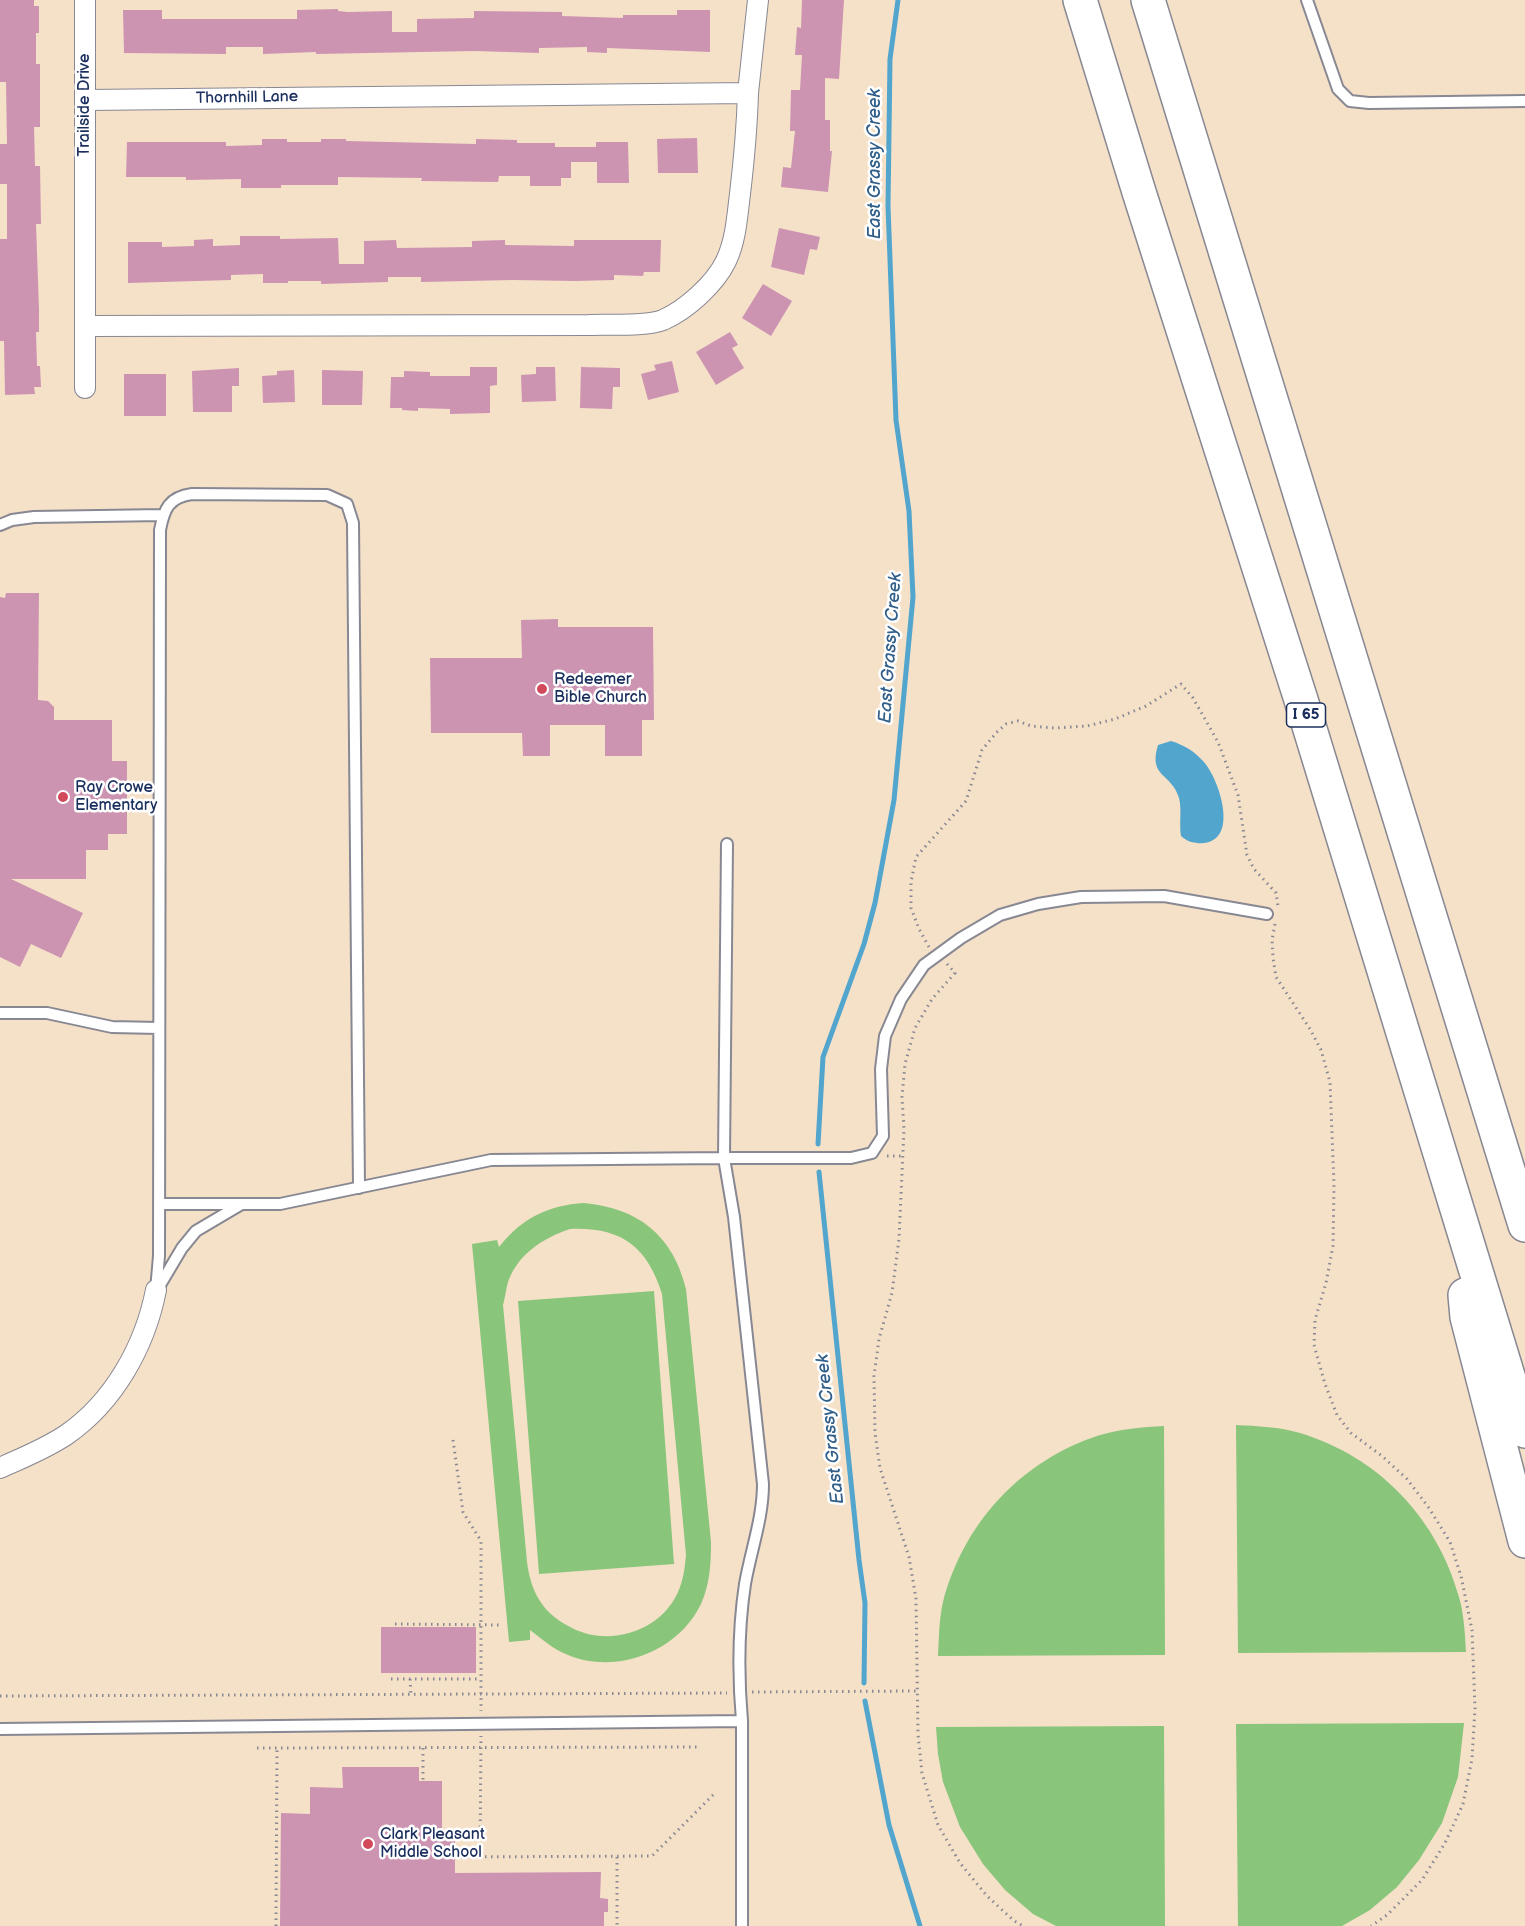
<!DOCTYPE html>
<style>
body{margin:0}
canvas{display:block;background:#f5e0c8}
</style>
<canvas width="1525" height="1926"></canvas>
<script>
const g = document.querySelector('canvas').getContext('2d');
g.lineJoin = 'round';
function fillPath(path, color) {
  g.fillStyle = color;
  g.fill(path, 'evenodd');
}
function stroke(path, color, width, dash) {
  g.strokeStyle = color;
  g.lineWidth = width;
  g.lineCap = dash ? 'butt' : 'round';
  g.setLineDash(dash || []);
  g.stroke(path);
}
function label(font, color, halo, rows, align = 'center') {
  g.font = font + ' "Balsamiq Sans",sans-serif';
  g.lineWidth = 5;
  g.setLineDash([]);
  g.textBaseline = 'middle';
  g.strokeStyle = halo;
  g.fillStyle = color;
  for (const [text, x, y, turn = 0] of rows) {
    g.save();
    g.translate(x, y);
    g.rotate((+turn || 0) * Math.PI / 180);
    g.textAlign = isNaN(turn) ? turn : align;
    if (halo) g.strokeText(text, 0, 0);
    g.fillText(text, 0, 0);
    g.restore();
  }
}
const green = new Path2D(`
 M584,1203c54,5 89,32 102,86l25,253c0,21 -1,42 -10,62 -23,48 -85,71 -133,51 -14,-5 -26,-16 -38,-25v10l-21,2 -37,-398 25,-4 2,7c22,-28 49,-42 85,-44zM570,1229c51,-2 77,17 92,65l24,261c-1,11 -2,21 -6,32 -15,43 -69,61 -108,41 -12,-6 -25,-15 -32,-27 -8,-12 -11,-25 -13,-39l-24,-257c2,-7 3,-16 5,-23 10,-28 35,-44 62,-53z
 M654,1291l20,273 -135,10 -21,-273z
 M1236,1425c22,1 43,2 64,8 79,24 137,85 159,164 5,17 6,37 7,55l-228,1z
 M1164,1426l1,229 -227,1c1,-18 1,-37 5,-54 21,-80 79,-142 157,-167 21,-6 42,-8 64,-9z
 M1464,1723l-6,54 -16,46 -23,37 -22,27 -27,23 -28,16h-104l-2,-202z
 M1164,1726l1,200h-109l-23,-12 -28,-24 -22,-26 -23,-37 -17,-45 -5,-28 -2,-27z`);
const water = new Path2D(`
 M1171,741c13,4 23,10 32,20 17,18 39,86 -6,82 -7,-1 -10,-2 -16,-7 -2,-12 1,-27 -2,-38 -8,-26 -31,-20 -21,-53z`);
const stream = new Path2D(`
 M818,1144l5,-87 41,-113 11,-41 19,-103 19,-203 -4,-86 -13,-91 -8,-214 2,-147 8,-59
 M819,1172l40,388 6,43 -1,80
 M865,1701l24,124 31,101`);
const building = new Path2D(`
 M0,0h34v6h5v27h-3v31h4v63h-6l1,39h5l1,58h-5l3,85v23h-3l1,34h3l1,21h-7l1,7 -30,1 -1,-54h-4v-102h7v-55h-7v-40h7l-1,-62h-6z
 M802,0h42l-5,79 -14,-1v42h5v31h2l-4,41 -47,-5 2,-20 8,1 4,-37h-5l1,-41h9l2,-35h-7l2,-28 4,1z
 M338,9v2l10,1 44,-1v21h25v-13l57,-1v-7l88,1v4l61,2v-3h54v-5h33v42l-103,-4v5l-20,-1v-5l-48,1v5l-64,-2 -159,3v-2l-53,2v-7h-37v7l-102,-1 -1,-43h39v9h135v-9z
 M697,138l1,35h-40l-1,-34z
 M262,139h25v3h34v-3h25v2l130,3v-5l41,1v3h38v4h41v-5h32l1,41h-32v-21h-26v16h-10v8h-31v-10h-31l-1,6 -77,-1 1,-3 -84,-1v8h-57v3h-40v-9l-55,1v-3h-60l1,-35h99v4l36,-1z
 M779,228l41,9 -3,13 -7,-1 -6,26 -33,-8z
 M240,236h40v3l58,-1 1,26h25v-23l32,-1 1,8 75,-1v-6l33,-1v5l69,1v-6h87l-1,32h-16l-1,4 -29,-1v5l-39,1 -62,-1 -92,2v-5h-33v5l-67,2v-3h-33v2h-25v-9l-32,1v5l-103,3v-41h34v5l32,-1v-6l19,-1v7l27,-1z
 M763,284l29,17 -21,35 -29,-18z
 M730,332l8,13 -6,3 12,20 -28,17 -20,-33z
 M672,361l7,31 -31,8 -7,-26 15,-4 -2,-5z
 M470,367h27v18l-7,1v27l-40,1v-5l-32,-1v3l-16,-1v-2h-12l1,-31h13v-6l26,1v4h40z
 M536,367h19l1,34 -34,1 -1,-27 15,-1z
 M581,367l39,1v19h-7l-1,22 -32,-1z
 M239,368v18h-7v26h-39l-1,-41z
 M294,370l1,32 -32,1 -1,-27 15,-1v-4z
 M322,370l41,1 -1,34h-40z
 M124,374h42v42h-42z
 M6,593h33l-1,107 10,1 6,6v13h58v41h15v73h-19v16h-22v29h-75l72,34 -22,45 -30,-14 -11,23 -20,-10v-360l5,1z
 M558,619v8h95l1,93h-12v36h-37v-31h-55v31h-27l-1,-23h-91l-1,-75h92l-1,-38z
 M381,1627h95v46h-95z
 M342,1767h77v14h23v50h13v42l146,-1 -1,26 8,1v13h-4v14h-324l1,-113 29,1v-27l33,1z`);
const path = new Path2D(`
 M1275,924l-3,16 1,18 3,19 34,52 11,21 9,32 4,103 -1,61 -7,37 -11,37 -1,25 11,39 12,31 14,18 31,23 25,23 22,29 21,34 11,34 11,54 3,78 -3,51 -9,45 -18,39 -23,37 -35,35 -16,11
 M929,947l-10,-18 -8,-21v-26l5,-25 50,-56 16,-51 14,-17 10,-9 12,-3 13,5 24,2 32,-2 28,-7 31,-13 35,-22 12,14 25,44 20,53 9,60 7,14 22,24 2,13
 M947,964l8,9 -23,26 -17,29 -10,36 -3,33 2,32 -5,110 -7,54 -13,46 -5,37 1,57 5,35 29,89 7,42 2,135 4,39 16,52 22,38 27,33 26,24 10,6
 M887,1156h16
 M453,1440l10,72 18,29v170
 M395,1624l108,1
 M391,1679h90
 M410,1679l1,16
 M752,1692l164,-1
 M0,1696l727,-3
 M257,1748l444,-1
 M423,1748v33
 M455,1857l197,-1 64,-64
 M480,1857l1,-121
 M617,1857v69
 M276,1926l1,-177`);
const lane = new Path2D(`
 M1307,0l31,89 12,12 19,2 156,-2
 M0,525l12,-5 22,-3 129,-2
 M727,844l-3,314h127l21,-5 11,-17 -2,-67 4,-33 16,-37 23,-34 37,-27 39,-23 38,-11 43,-7 83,-1 103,18
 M0,1013h47l65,14 47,1
 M159,1204h121l211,-44 233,-2 10,59 29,267c0,34 -12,66 -18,100 -7,46 -7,91 -3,137
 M160,1285l22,-37 14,-17 44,-26
 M156,1290l3,-34 1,-726c4,-21 9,-33 32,-36l135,1 20,9 6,19 6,665
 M0,1729l742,-8v205`);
const street = new Path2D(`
 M86,100l662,-7 10,-93
 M85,326l504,-1c20,-1 56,2 74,-5 23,-10 52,-36 63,-59 10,-21 11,-44 14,-67 4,-34 7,-67 8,-101
 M85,388v-388
 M0,1468c22,-10 45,-19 66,-33 48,-33 79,-89 90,-145`);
const highway = new Path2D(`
 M1080,0l59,192 163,511 223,728
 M1148,0l377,1225
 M1465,1295l2,22 58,224`);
const markers = [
 [542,689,6,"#d1495b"],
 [63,797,6,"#d1495b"],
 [368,1844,6,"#d1495b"]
];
const shields = [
 [1306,715,39]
];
const shieldNames = [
 ["I 65",1306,715]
];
const streetNames = [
 ["Thornhill Lane",247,98,-1],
 ["Trailside Drive",85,105,-90]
];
const poiNames = [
 ["Redeemer",554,680],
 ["Bible Church",554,698],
 ["Ray Crowe",75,788],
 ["Elementary",75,806],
 ["Clark Pleasant",380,1835],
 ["Middle School",380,1853]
];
const waterNames = [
 ["East Grassy Creek",875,164,-90],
 ["East Grassy Creek",891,648,-86],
 ["East Grassy Creek",831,1429,-96]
];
fillPath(green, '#89c67b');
fillPath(water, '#52a6cd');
stroke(stream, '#52a6cd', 5);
fillPath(building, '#cd94b2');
stroke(lane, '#888893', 14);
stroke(street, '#888893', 22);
stroke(highway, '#888893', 36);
stroke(path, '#888893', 3, [1.5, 4.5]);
stroke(lane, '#fff', 10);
stroke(street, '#fff', 20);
stroke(highway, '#fff', 33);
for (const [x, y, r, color] of markers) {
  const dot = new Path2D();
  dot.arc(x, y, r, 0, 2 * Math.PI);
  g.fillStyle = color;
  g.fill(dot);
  stroke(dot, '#fff', 2);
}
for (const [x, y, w] of shields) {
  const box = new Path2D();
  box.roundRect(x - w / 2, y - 12, w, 24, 4.5);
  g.fillStyle = '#fff';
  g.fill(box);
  stroke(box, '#1b2f5e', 1.5);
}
label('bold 15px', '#1b2f5e', null, shieldNames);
label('16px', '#1b2f5e', '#fff', streetNames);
label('16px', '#1b2f5e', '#fff', poiNames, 'left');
label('italic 18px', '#315f8a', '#fff', waterNames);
</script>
